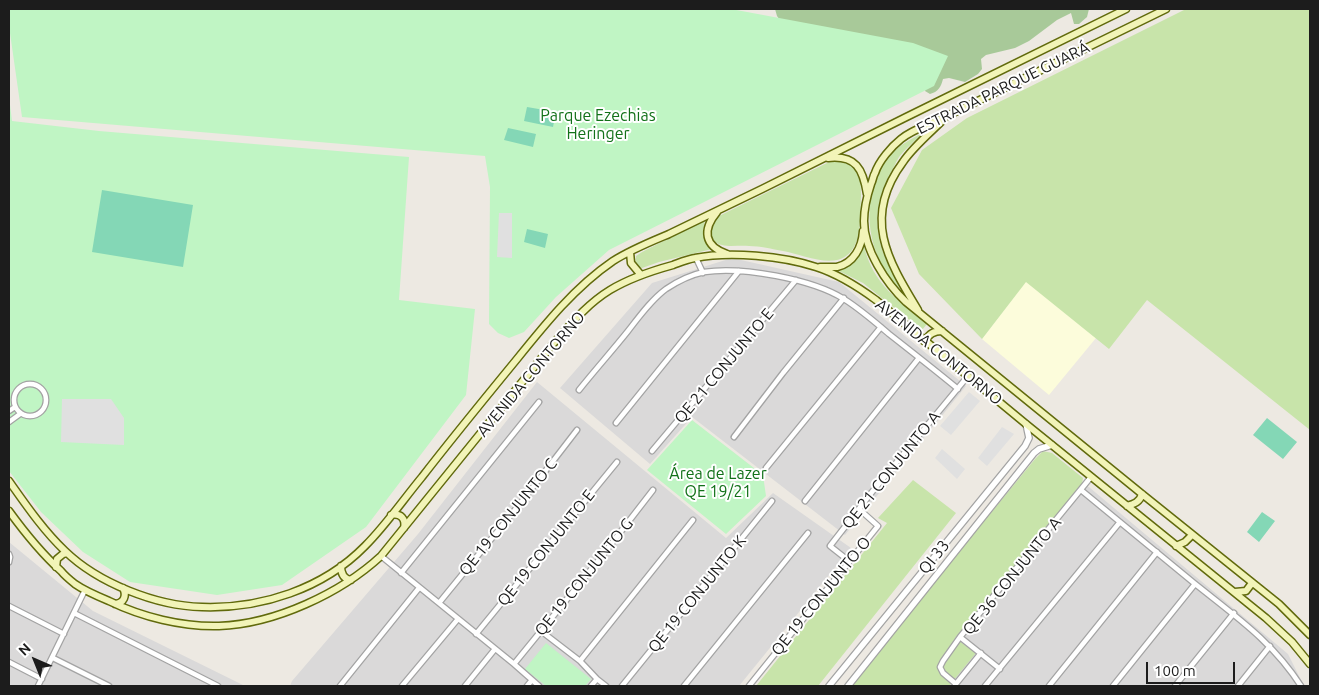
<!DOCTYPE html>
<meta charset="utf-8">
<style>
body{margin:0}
#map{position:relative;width:1319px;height:695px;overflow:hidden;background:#ede9e2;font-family:Ubuntu,sans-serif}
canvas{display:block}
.frame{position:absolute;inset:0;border:10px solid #1c1c1c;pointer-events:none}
.north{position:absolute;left:10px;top:635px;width:50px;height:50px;-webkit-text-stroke:4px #fff;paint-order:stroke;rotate:316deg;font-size:14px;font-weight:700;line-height:20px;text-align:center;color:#1c1c1c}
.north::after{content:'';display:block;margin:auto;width:18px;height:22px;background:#1c1c1c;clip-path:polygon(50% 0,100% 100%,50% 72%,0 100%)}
.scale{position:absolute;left:1146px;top:662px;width:89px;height:22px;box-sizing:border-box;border:2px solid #1c1c1c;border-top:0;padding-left:6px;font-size:15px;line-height:18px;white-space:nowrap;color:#1c1c1c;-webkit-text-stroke:4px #fff;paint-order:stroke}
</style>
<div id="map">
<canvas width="1319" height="695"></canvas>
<div class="frame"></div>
<div class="north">N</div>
<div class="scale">100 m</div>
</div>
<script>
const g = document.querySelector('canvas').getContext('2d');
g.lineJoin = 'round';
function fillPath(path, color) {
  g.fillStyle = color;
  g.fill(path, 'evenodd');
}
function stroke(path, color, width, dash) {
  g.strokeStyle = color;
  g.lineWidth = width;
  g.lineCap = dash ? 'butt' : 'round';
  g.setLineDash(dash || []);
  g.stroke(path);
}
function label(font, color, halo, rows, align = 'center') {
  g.font = font + ' Ubuntu,sans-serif';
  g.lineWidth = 4;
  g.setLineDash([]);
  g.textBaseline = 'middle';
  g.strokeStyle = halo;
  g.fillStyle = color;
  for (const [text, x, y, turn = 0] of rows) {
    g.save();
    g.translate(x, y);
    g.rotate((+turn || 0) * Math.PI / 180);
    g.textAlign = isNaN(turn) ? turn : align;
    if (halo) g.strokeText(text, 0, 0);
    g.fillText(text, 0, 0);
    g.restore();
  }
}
const residential = new Path2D(`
 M732,258l107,24 127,104 -121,149 -153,-118 -42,47 -90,-76 92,-105z
 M537,382l189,156 47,-45 78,55 -112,138h-449l2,-5 126,-147z
 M1077,477l211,177 16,32h-362l-18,-33z
 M9,542l84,69 152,75h-236z`);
const education = new Path2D(`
 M1026,281l70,57 -47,57 -67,-56z`);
const grass = new Path2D(`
 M1186,9h124v421l-163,-130 -38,49 -83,-67 -44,57 -63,-65 -28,-66 31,-58 45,-32z
 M924,132c-8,8 -18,16 -25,25 -3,5 -6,12 -9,17 -16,30 -17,59 -2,90 5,10 12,20 18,30 -32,-26 -43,-68 -33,-108 3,-8 5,-17 11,-24 9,-14 26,-22 40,-30z
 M836,160c4,1 11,1 15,3 10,6 10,21 10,32 -1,18 2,50 -15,61 -16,12 -45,-2 -63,-5 -11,-2 -23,-5 -34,-5 -9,-1 -19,1 -27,-1 -11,-2 -15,-15 -8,-24 1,-2 3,-3 5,-5l110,-54z
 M705,220c-3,14 -1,17 7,29l-53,13 -17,6 -5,-1 -2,-4 1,-7 6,-4z
 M864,246c9,39 35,54 63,78l-5,6 -59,-47 -28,-14 21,-12z
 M1043,451l9,2 31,25 -1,6 -127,154 21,15 -27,33h-100l186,-227z
 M913,480l43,33 -138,173h-62l131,-163 -9,-5z`);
const forest = new Path2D(`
 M775,9h314l-2,8 -8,7h-5l-3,-11 -14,7 -28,21 -14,7 -29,7 -5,4 1,10 -4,5 -13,8 -16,-4 -6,1c-2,8 -5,13 -13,15l-5,-3 1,-5 -142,-60 -7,-10z`);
const park = new Path2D(`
 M9,9h722l182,34 35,13 -14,30 -325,164 -53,47 -32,35 -15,6 -11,-5 -9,-9 1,-137 -5,-31 -463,-39 -13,-91z
 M9,97l3,24 87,10 310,26 -10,143 76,9 -9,86 -100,132 -84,58 -65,10 -87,-13 -47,-30 -42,-40 -32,-41z
 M692,420l71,55 3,21 -40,38 -79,-64z
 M546,643l45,36 -6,7h-39l-21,-17z`);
const pitch = new Path2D(`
 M527,107l29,5 -3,15 -29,-6z
 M508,128l28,6 -3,13 -29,-7z
 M102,190l91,15 -10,62 -91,-15z
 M527,229l21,5 -3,14 -21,-6z
 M1267,418l30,24 -14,17 -30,-24z
 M1262,512l13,9 -16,21 -12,-10z`);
const parking = new Path2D(`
 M499,213h13v45l-15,-1z
 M969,392l11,9 -29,34 -11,-9z
 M62,399h49l13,19v27l-63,-3z
 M1002,427l12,7 -27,32 -9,-8z
 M942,449l23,20 -8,10 -22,-21z`);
const minor = new Path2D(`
 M696,258l7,15
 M14 400a16 16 0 1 1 32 0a16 16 0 1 1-32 0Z
 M579,390c16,-20 33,-39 49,-59 11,-14 23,-31 38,-42 12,-8 24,-14 38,-17 37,-6 108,7 140,27 16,10 31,23 45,35 23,18 46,36 69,55
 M9,411l6,-4
 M9,422l11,-8
 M616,423l123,-152
 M734,437l49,-64 61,-75
 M652,451l144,-171
 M766,468l115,-141
 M1081,490c38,31 75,62 113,93 41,33 78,58 107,103
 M805,501l114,-143
 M9,554l1,3 -1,5
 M381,556l133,108 25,22
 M849,561l-19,-15 42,-54 96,-116
 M401,573l138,-171
 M439,603l84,-103 54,-70
 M9,606l55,28
 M74,613l144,73
 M541,631l39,30 17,18 9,7
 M476,634l141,-172
 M53,658l56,28
 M580,661l113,-141
 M9,662l33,17
 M514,664l84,-103 55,-71
 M1000,669l-40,-32 131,-160
 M956,684l-13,-11 -3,-6 3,-6 17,-24
 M955,685l26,-32
 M38,686l47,-96
 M340,686l79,-98
 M402,686l56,-67
 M465,686l30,-37
 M527,686l5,-6
 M591,686l6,-7
 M622,686l150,-185
 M684,686l124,-153
 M749,686l129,-160 -19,-17
 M985,686l135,-164
 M1049,686l108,-134
 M1113,686l82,-102
 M1175,686l59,-73
 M1238,686l32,-40`);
const tertiary = new Path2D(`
 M829,686l196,-240 4,-8 -3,-14
 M848,686l186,-233 5,-4 13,-4`);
const secondary = new Path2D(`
 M1166,9l-221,108c-14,7 -32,12 -44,22 -10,8 -22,22 -26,34 -2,3 -2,7 -4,11 -4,12 -7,24 -7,37 0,29 22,62 42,81l236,192 137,110 31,31
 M828,158c28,-3 35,11 39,36
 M717,212c-15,18 -13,34 10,42
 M630,252l1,11 10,12
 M820,267c6,0 11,0 17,0 17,-4 25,-20 26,-36
 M918,310c-31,-51 -56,-93 -15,-148 10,-15 27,-29 40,-42
 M924,341c6,-7 9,-10 18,-10
 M9,481c17,24 34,49 56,70 33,32 91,55 137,56 59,2 121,-18 163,-61 21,-21 38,-46 57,-69 31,-40 63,-79 95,-118 29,-36 58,-72 96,-98 17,-11 37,-19 56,-27 31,-15 62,-30 93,-45 121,-61 242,-120 364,-180
 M1127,506c7,-2 13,-4 15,-12
 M9,511c16,22 32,42 52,60 4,5 9,9 14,13 10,7 22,12 34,17 33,16 73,26 110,25 56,-2 122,-33 162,-70l171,-211c18,-20 35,-41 58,-55 20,-12 41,-19 63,-25 8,-3 15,-6 22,-7 35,-7 88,-2 121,9 22,7 41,19 60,33l150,124 240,194 26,24 18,22
 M391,515c10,-2 15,4 13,13
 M1176,546l9,-4 7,-7
 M341,566c0,7 2,13 10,14
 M56,567l1,-8 6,-5 4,-1
 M1235,592l11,-1 6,-8
 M115,604c9,-1 12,-8 8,-16`);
const streetNames = [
 ["ESTRADA PARQUE GUARÁ",1003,88,-26],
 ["AVENIDA CONTORNO",939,352,39],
 ["QE 21 CONJUNTO E",724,366,-50],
 ["AVENIDA CONTORNO",531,374,-50],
 ["QE 21 CONJUNTO A",891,470,-51],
 ["QE 19 CONJUNTO C",508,517,-51],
 ["QE 19 CONJUNTO E",546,548,-51],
 ["QI 33",934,557,-51],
 ["QE 36 CONJUNTO A",1012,576,-51],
 ["QE 19 CONJUNTO G",584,577,-51],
 ["QE 19 CONJUNTO K",697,594,-51],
 ["QE 19 CONJUNTO O",821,596,-51]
];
const parkNames = [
 ["Parque Ezechias",598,116],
 ["Heringer",598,134],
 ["Área de Lazer",718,474],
 ["QE 19/21",718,492]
];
fillPath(residential, '#dad9d9');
fillPath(education, '#fcfcdb');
fillPath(grass, '#c8e4aa');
fillPath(forest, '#a8c999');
fillPath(park, '#c0f5c4');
fillPath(pitch, '#84d7b6');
fillPath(parking, '#e0e0e0');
stroke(minor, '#a3a3a3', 7);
stroke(tertiary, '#a3a3a3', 8);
stroke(secondary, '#616a0c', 9);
stroke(minor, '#fff', 4.5);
stroke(tertiary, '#fff', 5.5);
stroke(secondary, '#f2f4b8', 6);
label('16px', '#1c1c1c', '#fff', streetNames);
label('16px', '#127119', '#fff', parkNames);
</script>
